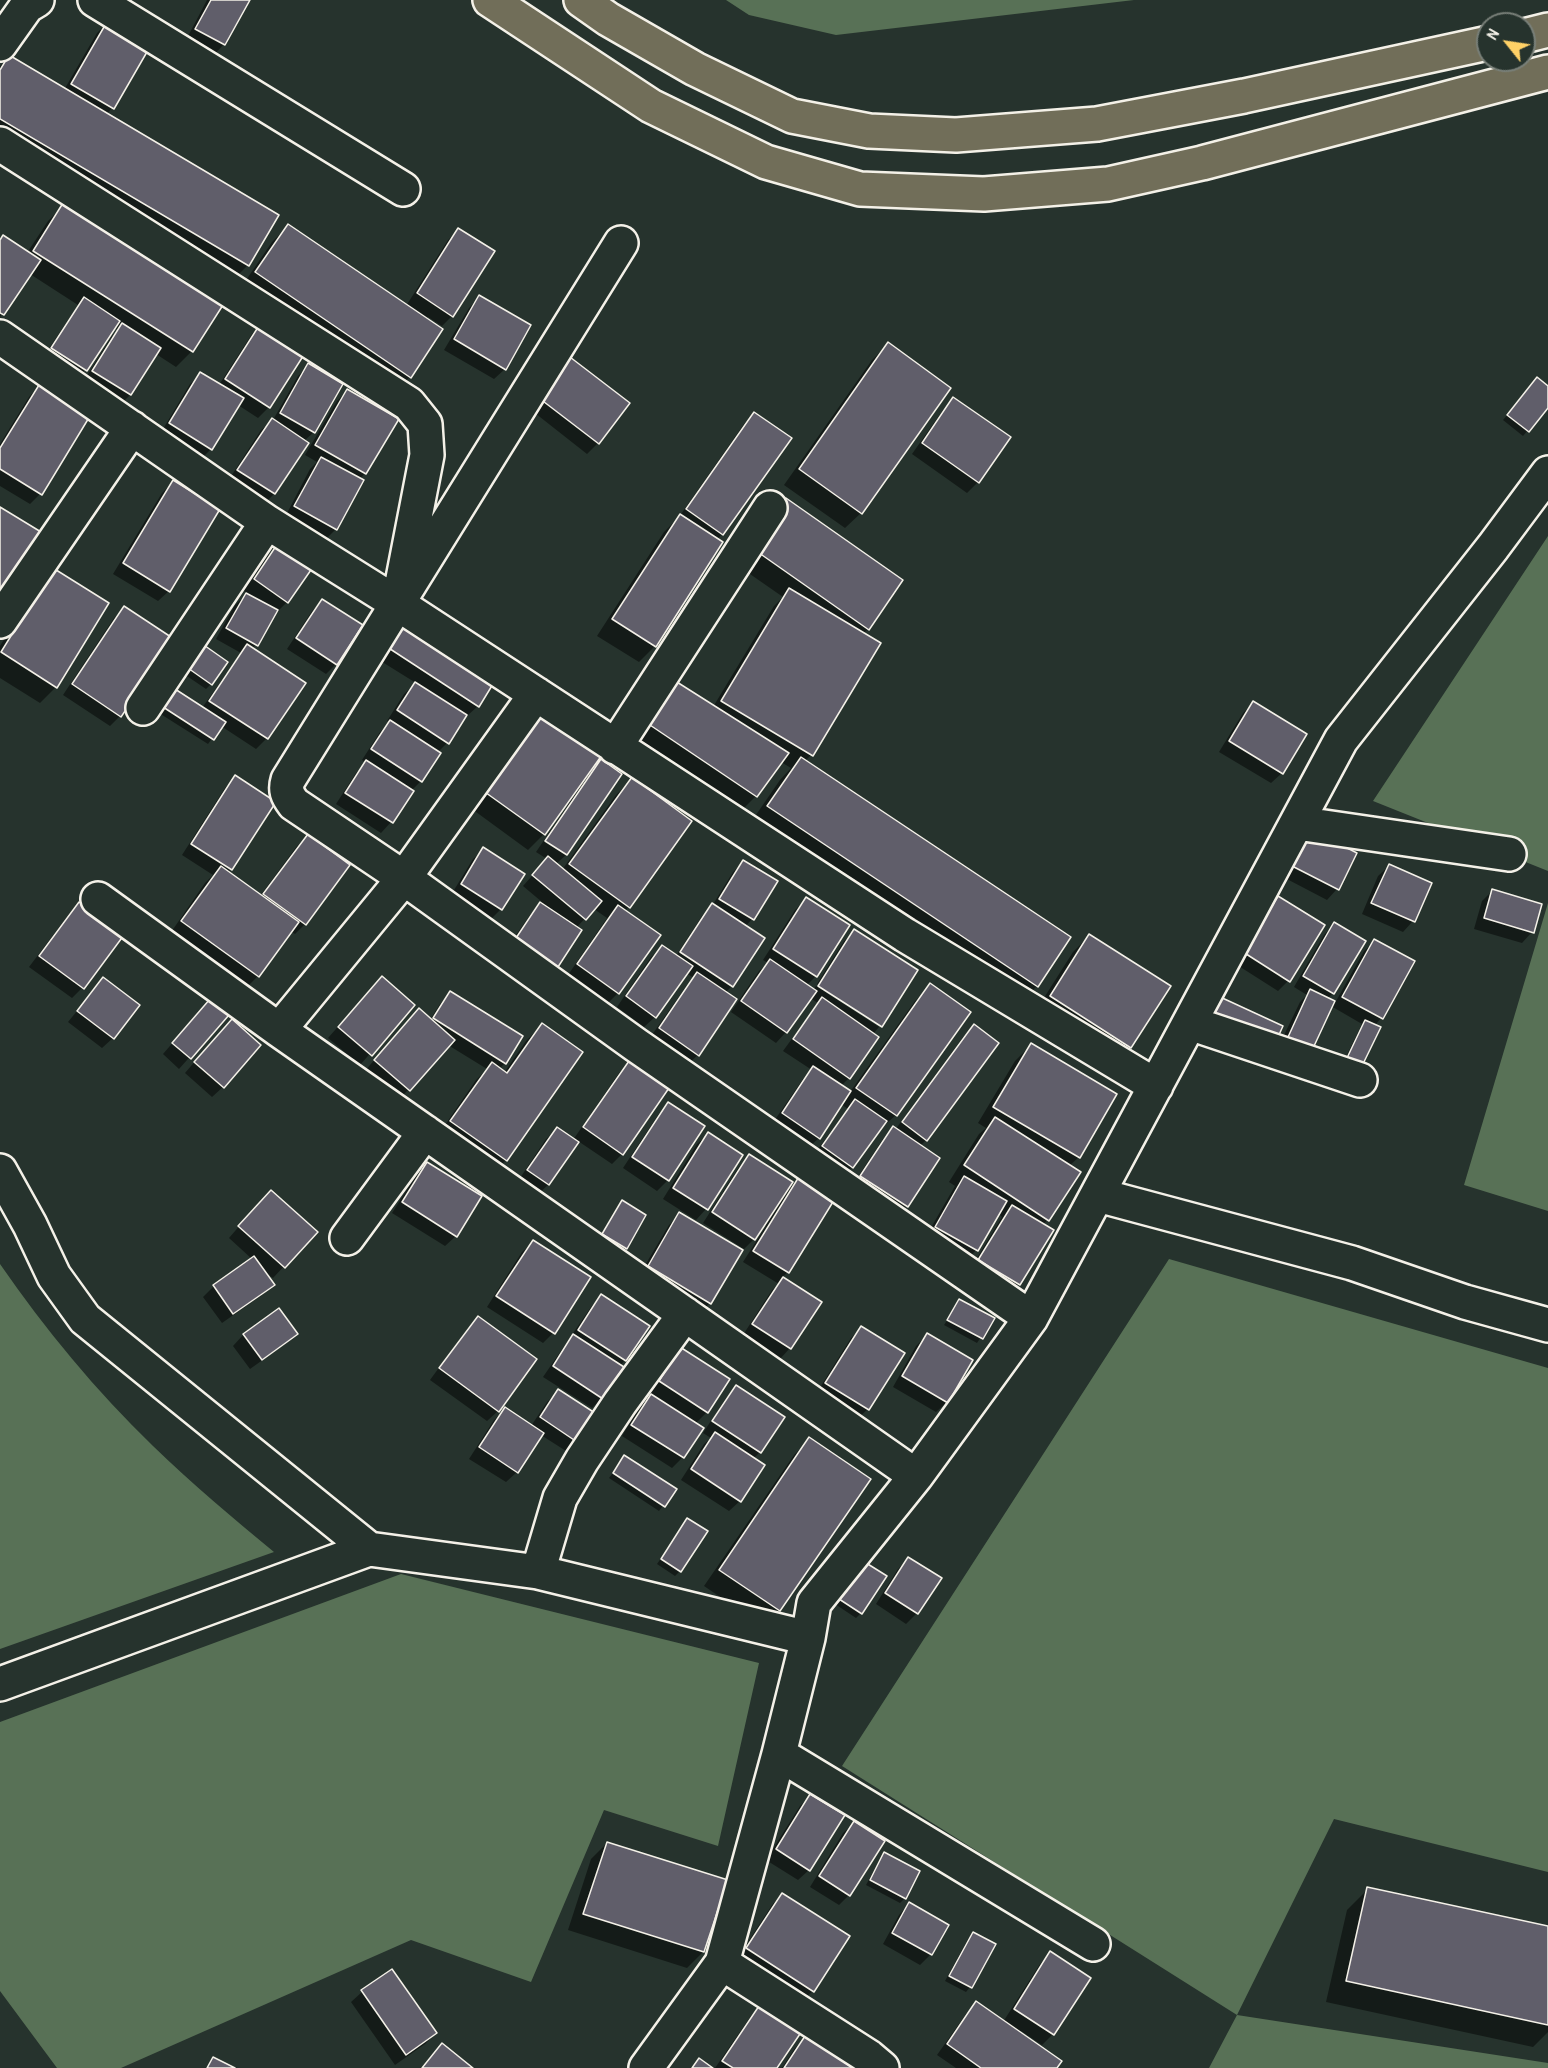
<!DOCTYPE html>
<style>
body{margin:0}
#map{position:relative;width:1548px;height:2068px;overflow:hidden;background:#26332d;font-family:"Patrick Hand",sans-serif}
canvas{display:block}
.north{position:absolute;left:1476px;top:12px;width:60px;height:60px;box-sizing:border-box;background:#26332d;border:2px solid #787f78;border-radius:50%;rotate:300deg;font-size:16px;font-weight:700;line-height:24px;text-align:center;color:#f4f1e8}
.north::after{content:'';display:block;margin:auto;width:21px;height:27px;background:#ffd166;clip-path:polygon(50% 0,100% 100%,50% 72%,0 100%)}
</style>
<div id="map">
<canvas width="1548" height="2068"></canvas>
<div class="north">N</div>
</div>
<script>
const g = document.querySelector('canvas').getContext('2d');
g.lineJoin = 'round';
function fillPath(path, color) {
  g.fillStyle = color;
  g.fill(path, 'evenodd');
}
function stroke(path, color, width, dash) {
  g.strokeStyle = color;
  g.lineWidth = width;
  g.lineCap = dash ? 'butt' : 'round';
  g.setLineDash(dash || []);
  g.stroke(path);
}
const green = new Path2D(`
 M726,0h408l-298,35 -87,-20z
 M1548,536v335l-175,-70z
 M1548,903v308l-84,-26z
 M1169,1259l379,109v504l-214,-53 -97,196 311,48v5h-339l28,-53 -395,-249z
 M0,1264c45,65 96,127 153,182 39,38 80,72 121,106l-274,97z
 M401,1574l358,89 -41,183 -114,-36 -73,172 -120,-42 -290,128h-64l-57,-77v-269z`);
const shadow = new Path2D(`
 M207,0h41l-24,44 -10,11 -28,-15z
 M108,22l41,24 -37,62 -6,7 142,150 -21,21 -227,-134v-86l9,-9 55,33 33,-57z
 M64,205l157,100 -29,46 -16,16 -20,-13 -26,41 -10,10 -37,-23 29,-46 6,-6 -5,-2 -28,42 -10,11 -33,-22 36,-54 -48,-31 -30,43v-77l27,13 21,-32z
 M288,226l118,80 42,-66 11,-11 -7,87 -10,10 -14,-9 -18,60 -16,15 -154,-103 32,-47z
 M480,297l25,72 -11,10 -50,-29 25,-42z
 M262,323l7,84 -11,11 -20,-13 -27,44 -11,11 -40,-26 30,-50 11,-10 18,11 33,-51z
 M888,344l-27,169 -16,15 -61,-43 88,-125z
 M309,365l5,67 -10,9 3,2 -33,51 -10,10 -36,-23 33,-51 12,-10 25,-44z
 M556,366l72,38 -30,39 -11,11 -61,-48z
 M1533,384l15,4v18l-25,30 -20,-16z
 M39,386l1,108 -10,10 -30,-18v-42l29,-47z
 M347,391l18,82 -5,6 -24,50 -10,10 -41,-22 25,-48 7,-7 -12,-7 32,-54z
 M954,399l24,83 -11,11 -55,-39 31,-44z
 M754,414l-32,120 -5,6 4,3 -66,103 -16,16 -42,-26 67,-104 15,-15 65,-93z
 M173,482l-4,109 -11,10 -45,-27 49,-81z
 M770,516l98,113 -5,5 -52,121 -6,6 232,225 -21,21 -269,-179 33,-48 11,-12 -10,-6 -25,34 -16,16 -116,-78 29,-39 60,12 61,-101 9,-9 -46,-32z
 M279,545l8,57 -10,10 -25,38 51,33 -36,55 -11,11 -35,-23 -13,18 -49,-31 11,-18 32,13 39,-55 -25,-14 19,-34 13,-12 -4,-2 24,-36z
 M37,586l19,101 -16,16 -40,-25v-32z
 M323,600l13,64 -10,10 -39,-25 25,-38z
 M125,608l-5,108 -10,10 -47,-31 51,-77z
 M385,634l93,72 -11,10 -2,-1 -18,28 -9,9 -17,29 -10,10 -20,31 -10,11 -45,-29 20,-31 10,-10 -4,-3 18,-28 10,-10 -3,-1 17,-27 12,-11 -45,-28z
 M201,645l10,39 -5,5 -25,-17z
 M1253,703l29,70 -11,10 -52,-31 24,-39z
 M517,723l74,48 10,-10 19,13 -54,81 -11,10 7,5 54,-75 16,-16 -3,128 -5,4 -6,82 -10,10 -40,-28 39,-57 -13,-9 -18,19 -72,24 26,-37 12,-13 -19,-16 24,-27 -11,-7 32,-47 -2,-2 -22,31 -16,16 -67,-49z
 M235,777l-4,92 -3,4 32,23 37,-50 11,-10 -3,88 -10,10 -5,-3 -32,45 -16,16 -75,-54 38,-55 8,-8 -31,-20 43,-67z
 M1310,831l27,58 -10,11 -44,-23z
 M484,849l17,60 -11,11 -39,-25 22,-36z
 M743,862l33,20 -24,37 -7,8 -13,59 -7,7 -27,62 -11,10 -38,-26 38,-54 7,-7 -8,-5 -31,44 -11,10 -27,-20 34,-50 11,-10 14,9 26,-40 10,-10 21,-34z
 M1389,866l24,55 -10,11 -41,-18 16,-38z
 M1493,890l39,42 -10,11 -48,-14 8,-28z
 M1278,898l10,83 -10,10 -44,-28 34,-54z
 M806,899l42,27 -32,50 -10,10 7,4 3,-4 63,41 -6,7 -24,44 -8,8 9,6 65,-91 16,-16 37,27 -72,103 -17,15 -27,37 -10,11 -30,-21 36,-48 -7,-5 -22,34 -11,10 -36,-24 31,-45 9,-9 -29,-19 35,-48 -8,-5 -24,34 -10,11 -45,-31 28,-41 9,-8 -5,-3 32,-50z
 M79,904l43,32 -40,52 -10,10 -43,-31 40,-53z
 M1334,924l-1,69 -6,6 8,4 29,-52 11,-10 38,21 -32,56 -39,47 20,-41 -31,-18 -58,52 27,-56 7,-7 -13,-8 30,-52z
 M855,931l61,39 -36,56v-2l-63,-40 27,-43z
 M1089,936l41,111 -16,16 -79,-51 38,-60z
 M103,979l10,59 -11,10 -34,-26z
 M372,988l41,17 -53,60 -32,-27z
 M450,993l55,70 -6,6 5,4 22,-32 16,-16 39,28 -75,107 -16,16 -54,-38 40,-58 11,-11 -39,-24 -50,56 -34,-29 44,-51 22,-1 10,-16z
 M200,1011l27,4 -48,54 -16,-15z
 M974,1026l-48,114 -6,6 18,12 -31,48 -11,11 -45,-30 32,-48 10,-11 2,2 68,-93z
 M221,1031l2,56 -11,10 -27,-24z
 M1031,1045l84,49 -36,63 -10,9 -21,54 -6,5 9,6 -32,53 -11,11 -39,-24 33,-54 -4,-4 -22,37 -10,11 -41,-23 30,-52 -6,-4 30,-48 7,-6 -8,-5 37,-62z
 M629,1063l-7,91 -10,10 -34,-23 -30,44 -11,10 -19,-14 28,-42 11,-10 16,11 46,-67z
 M668,1104l35,23 -35,53 -11,11 -34,-23 35,-53z
 M708,1134l33,21 -35,54 -10,11 -33,-21 34,-55z
 M750,1156l38,33 12,-12 -12,95 -7,6 39,25 -30,45 -10,11 -37,-24 29,-45 7,-6 -36,-22 23,-36 -3,-1 -9,14 -10,10 -41,-26 36,-56z
 M427,1163l29,73 -11,10 -53,-33 25,-39z
 M260,1202l56,30 -43,46 -10,-7 10,13 -11,11 -40,28 -19,-26 11,-11 38,-27 -23,-21z
 M622,1202l3,46 -4,5 -23,-13 19,-33z
 M680,1214l30,89 -11,11 -61,-37 31,-52z
 M533,1242l20,91 -10,10 -56,-36 35,-55z
 M601,1296l24,64 -5,6 -18,32 -10,10 -49,-31 48,-70z
 M960,1301l33,18 -16,24 -33,-18z
 M279,1310l17,23 -11,11 -35,25 -17,-23 10,-11z
 M478,1318l57,41 -37,52 -11,10 -57,-41 38,-52z
 M861,1328l7,81 -11,10 -41,-25 35,-56z
 M927,1335l20,67 -11,10 -43,-25 23,-41z
 M681,1349l26,63 -12,12 6,4 -19,30 -10,10 -50,-32 18,-30 12,-12 -3,-2 21,-32z
 M736,1387l47,30 -23,35 -7,7 -13,42 -11,10 -48,-31 23,-36 7,-6 -8,-5 23,-35z
 M558,1391l18,50 -10,10 -25,-16 -24,37 -11,10 -37,-23 25,-39 11,-11 26,17 16,-24z
 M810,1439l-31,171 -16,16 -59,-40 90,-131z
 M625,1457l50,32 -16,22 -50,-33z
 M688,1519l-8,52 -5,5 -18,-12z
 M909,1558l30,20 -22,35 -11,11 -30,-20 22,-35z
 M859,1568l2,45 -5,5 -21,-14z
 M810,1796l-1,74 -11,10 -32,-20 34,-54z
 M854,1823l-5,72 -10,10 -29,-18 33,-54z
 M607,1843l96,109 -16,16 -119,-38 23,-71z
 M884,1854l21,44 -5,5 -34,-18 14,-26z
 M1368,1889l180,39v104l-15,15 -207,-45 21,-92z
 M782,1894l31,97 -11,10 -65,-42 35,-54z
 M909,1904l38,22 -16,28 -11,11 -37,-21 16,-29z
 M973,1934l21,11 -24,42 -4,5 -21,-11 23,-42z
 M1050,1953l3,81 -11,11 -21,-14 -1,2 35,35h-99l-19,-13 29,-41 10,-11 27,19 37,-58z
 M391,1971l45,62 -11,11 -30,21 -44,-63 11,-10z
 M761,2005l15,63h-61l36,-52z
 M805,2038l45,30h-68l13,-20z`);
const building = new Path2D(`
 M211,0h39l-25,45 -30,-16z
 M108,20l43,25 -37,64 -43,-25z
 M9,55l270,160 -30,51 -249,-147v-49z
 M63,203l160,102 -30,47 -160,-101z
 M288,224l155,105 -32,49 -156,-106z
 M458,228l37,23 -42,66 -36,-24z
 M3,235l38,25 -37,55 -4,-2v-73z
 M479,295l52,30 -25,45 -52,-31z
 M84,297l36,24 -33,50 -36,-23z
 M262,321l45,29 -37,58 -45,-29z
 M122,323l39,25 -30,47 -39,-24z
 M888,342l63,46 -89,126 -63,-45z
 M566,354l64,49 -31,41 -64,-49z
 M308,363l35,21 -28,49 -35,-20z
 M200,372l44,26 -32,52 -43,-27z
 M1537,377l11,9v22l-19,24 -22,-17z
 M39,385l51,31 -48,79 -42,-26v-21z
 M347,389l52,30 -33,55 -51,-29z
 M953,397l58,40 -32,46 -57,-40z
 M754,412l38,26 -69,97 -37,-26z
 M272,418l37,25 -34,51 -38,-24z
 M321,457l43,23 -27,50 -43,-24z
 M173,480l47,29 -50,83 -47,-29z
 M786,498l117,82 -34,50 -117,-82z
 M0,507l46,28 -46,75z
 M680,514l43,28 -67,105 -44,-28z
 M278,543l35,24 -25,36 -34,-24z
 M53,568l56,35 -52,85 -56,-36z
 M789,588l92,55 -68,113 -92,-55z
 M246,593l32,17 -20,36 -32,-18z
 M322,599l41,26 -26,40 -41,-27z
 M124,606l50,33 -53,78 -49,-33z
 M396,622l97,62 -14,23 -98,-64z
 M201,643l27,19 -16,23 -27,-19z
 M247,644l59,39 -38,56 -59,-38z
 M669,677l120,76 -32,44 -119,-80z
 M415,682l52,33 -18,29 -52,-34z
 M175,689l51,33 -12,18 -51,-33z
 M1253,701l54,33 -24,40 -54,-33z
 M533,705l69,50 -57,80 -70,-50z
 M390,720l51,33 -19,29 -51,-33z
 M801,757l270,180 -33,50 -271,-181z
 M601,759l21,15 -55,81 -22,-14z
 M366,760l48,31 -21,32 -48,-30z
 M235,775l41,27 -44,68 -41,-26z
 M632,777l60,44 -62,87 -61,-44z
 M1310,829l47,24 -18,37 -47,-24z
 M308,834l42,31 -44,60 -43,-31z
 M483,847l42,27 -23,36 -41,-26z
 M548,856l54,45 -16,19 -54,-45z
 M743,860l35,21 -24,39 -35,-21z
 M1389,864l43,19 -17,39 -44,-19z
 M221,866l78,56 -40,55 -78,-56z
 M1492,889l50,15 -8,29 -50,-15z
 M1278,896l47,29 -35,57 -47,-30z
 M806,897l44,28 -33,52 -44,-28z
 M79,902l45,33 -40,54 -45,-33z
 M540,902l42,28 -26,40 -42,-29z
 M712,903l53,35 -32,49 -53,-35z
 M618,905l43,30 -42,59 -42,-30z
 M1334,922l32,19 -32,53 -31,-18z
 M854,929l64,41 -36,57 -64,-41z
 M1089,934l82,52 -40,62 -81,-52z
 M1374,939l41,22 -32,58 -41,-22z
 M662,945l31,21 -37,52 -30,-22z
 M770,959l47,32 -30,42 -46,-32z
 M697,972l40,27 -38,57 -40,-28z
 M382,976l33,29 -43,51 -34,-29z
 M103,977l37,28 -26,34 -37,-28z
 M930,983l41,29 -74,104 -41,-28z
 M1310,989l25,12 -27,58 -25,-11z
 M450,991l73,45 -17,28 -73,-46z
 M1218,996l65,30 -10,22 -65,-30z
 M822,997l57,40 -29,42 -57,-40z
 M210,999l19,16 -38,44 -19,-16z
 M419,1008l36,32 -45,51 -36,-31z
 M232,1019l29,26 -37,43 -30,-26z
 M1365,1020l16,7 -20,41 -15,-8z
 M542,1023l41,29 -76,109 -57,-40 42,-59 15,11z
 M974,1024l25,19 -72,98 -25,-19z
 M1031,1043l86,51 -37,64 -87,-51z
 M629,1061l40,27 -46,67 -40,-28z
 M813,1066l38,25 -31,48 -38,-26z
 M855,1099l32,22 -34,47 -31,-22z
 M668,1102l37,24 -36,55 -37,-24z
 M995,1117l86,55 -32,49 -85,-56z
 M893,1126l47,32 -32,49 -48,-31z
 M557,1127l22,15 -30,43 -22,-15z
 M708,1132l35,23 -35,55 -35,-22z
 M749,1154l44,28 -38,58 -43,-28z
 M427,1162l55,34 -25,41 -55,-35z
 M800,1175l36,22 -47,76 -36,-22z
 M964,1176l43,25 -29,50 -43,-24z
 M271,1190l47,42 -33,36 -47,-42z
 M622,1200l24,15 -19,34 -25,-15z
 M1012,1205l42,25 -34,55 -42,-25z
 M679,1212l64,38 -32,54 -63,-38z
 M533,1240l58,37 -36,57 -59,-38z
 M254,1256l21,29 -42,29 -20,-29z
 M783,1277l39,25 -31,47 -39,-25z
 M601,1294l49,32 -24,35 -48,-31z
 M959,1299l36,19 -12,21 -36,-19z
 M279,1308l19,26 -36,26 -19,-26z
 M478,1316l59,43 -38,53 -60,-44z
 M861,1326l44,27 -36,57 -44,-27z
 M927,1333l46,27 -25,43 -46,-27z
 M573,1334l51,33 -21,32 -50,-33z
 M680,1347l50,32 -22,34 -49,-32z
 M736,1385l49,32 -24,36 -49,-32z
 M558,1389l37,24 -18,29 -37,-25z
 M651,1394l53,34 -20,30 -53,-33z
 M505,1407l39,26 -26,40 -39,-26z
 M715,1432l50,33 -24,37 -50,-33z
 M809,1437l62,42 -91,132 -61,-41z
 M624,1455l53,34 -12,18 -52,-34z
 M687,1518l21,13 -27,41 -20,-13z
 M908,1557l34,21 -24,36 -33,-21z
 M863,1561l24,15 -25,38 -23,-15z
 M810,1794l35,21 -35,56 -34,-22z
 M854,1821l31,20 -35,55 -31,-20z
 M607,1842l121,38 -24,72 -121,-38z
 M884,1852l36,19 -14,28 -36,-19z
 M1367,1887l181,39v99l-202,-44z
 M782,1893l68,43 -36,56 -68,-44z
 M909,1902l40,23 -17,30 -40,-22z
 M973,1932l23,12 -24,44 -23,-12z
 M1050,1951l41,27 -37,57 -40,-26z
 M392,1969l45,64 -31,22 -45,-65z
 M976,2001l86,60 -5,7h-76l-34,-24z
 M761,2003l41,28 -25,37h-44l-11,-7z
 M805,2036l48,32h-69z
 M442,2043l31,25h-51z
 M213,2057l22,11h-28z
 M699,2058l14,10h-21z`);
const minor = new Path2D(`
 M95,0l308,189
 M0,44l27,-38 10,-6
 M0,144l409,260 16,20 2,31 -25,129
 M621,243l-333,537c-3,10 -1,15 6,24l110,74 232,167 395,273
 M0,337l267,185 131,82 507,331 251,151
 M0,621l132,-193
 M143,708l124,-186
 M615,747l155,-239
 M1297,823l212,31
 M98,899l181,131 637,446
 M1190,1023l170,57
 M279,1030l125,-152 132,-184
 M0,1171l30,54 24,51 31,43 284,230
 M1098,1195l254,68 113,39 83,23
 M347,1238l78,-106
 M538,1572l22,-74 22,-38 38,-57 65,-89
 M0,1684l369,-135 169,23 270,66
 M779,1754l314,190
 M722,1963l147,94 13,11
 M646,2068l76,-105 57,-209 29,-116 6,-35 102,-127 115,-158 310,-578 152,-193 55,-74`);
const motorway = new Path2D(`
 M490,0l161,106 115,56 94,27 124,5 124,-10 94,-21 346,-91
 M581,0l27,19 87,50 97,47 77,15 87,4 141,-11 147,-28 244,-53
 M1524,36l24,-6`);
fillPath(green, '#587156');
fillPath(shadow, '#0007');
fillPath(building, '#605e6a');
stroke(building, '#f4f1e8', 1.5);
stroke(minor, '#f4f1e8', 38);
stroke(motorway, '#f4f1e8', 38);
stroke(minor, '#26332d', 33);
stroke(motorway, '#716e59', 33);
</script>
